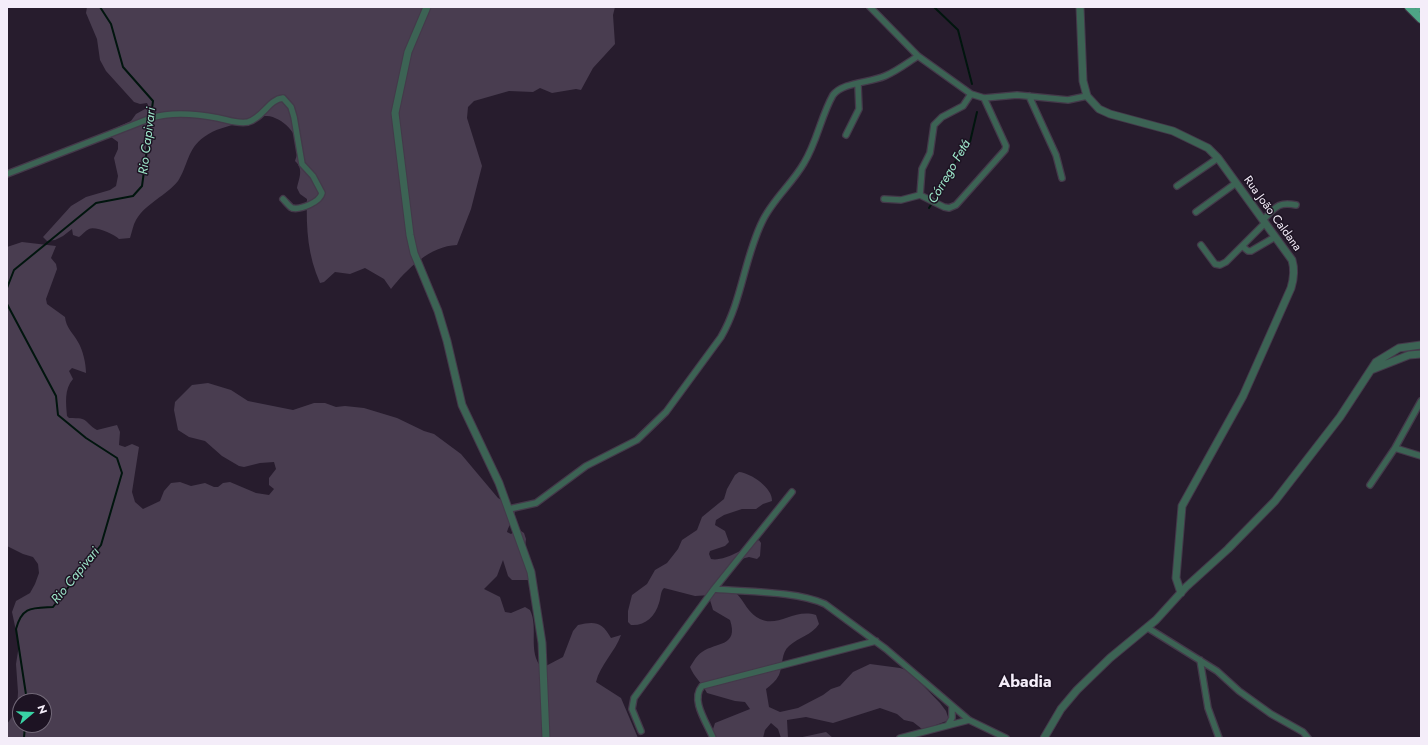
<!DOCTYPE html>
<meta charset="utf-8">
<style>
body{margin:0}
#map{position:relative;width:1428px;height:745px;overflow:hidden;background:#271c2d;font-family:Jost,sans-serif}
canvas{display:block}
.frame{position:absolute;inset:0;border:8px solid #f4edf9;pointer-events:none}
.north{position:absolute;left:12px;top:693px;width:40px;height:40px;box-sizing:border-box;background:#1d1323;border:1px solid #736a79;border-radius:50%;rotate:71deg;font-size:11px;font-weight:700;line-height:16px;text-align:center;color:#f4edf9}
.north::after{content:'';display:block;margin:auto;width:14px;height:18px;background:#39d4a5;clip-path:polygon(50% 0,100% 100%,50% 72%,0 100%)}
</style>
<div id="map">
<canvas width="1428" height="745"></canvas>
<div class="frame"></div>
<div class="north">N</div>
</div>
<script>
const g = document.querySelector('canvas').getContext('2d');
g.lineJoin = 'round';
function fillPath(path, color) {
  g.fillStyle = color;
  g.fill(path, 'evenodd');
}
function stroke(path, color, width, dash) {
  g.strokeStyle = color;
  g.lineWidth = width;
  g.lineCap = dash ? 'butt' : 'round';
  g.setLineDash(dash || []);
  g.stroke(path);
}
function label(font, color, halo, rows, align = 'center') {
  g.font = font + ' Jost,sans-serif';
  g.lineWidth = 3;
  g.setLineDash([]);
  g.textBaseline = 'middle';
  g.strokeStyle = halo;
  g.fillStyle = color;
  for (const [text, x, y, turn = 0] of rows) {
    g.save();
    g.translate(x, y);
    g.rotate((+turn || 0) * Math.PI / 180);
    g.textAlign = isNaN(turn) ? turn : align;
    if (halo) g.strokeText(text, 0, 0);
    g.fillText(text, 0, 0);
    g.restore();
  }
}
const green = new Path2D(`
 M87,7h528l-2,8 2,29 -22,24 -12,22 -5,-1 -24,4 -12,-5 -7,4 -24,-1 -35,10 -6,6 -1,11 15,48 -11,43 -14,36c-27,1 -50,24 -66,44l-7,-10 -19,-11 -15,6 -15,-2 -11,10 -4,1c-12,-27 -14,-54 -13,-84l-7,-5 -3,-6c2,-10 7,-19 -2,-27 1,-4 3,-8 3,-12 1,-15 -16,-32 -31,-33 -8,-1 -18,5 -26,7 -13,3 -26,6 -37,14 -17,12 -16,29 -26,44 -12,15 -32,22 -42,39 -3,5 -4,12 -6,18l-11,1c-5,-5 -24,-13 -30,-10 -4,2 -7,6 -10,8l-6,-2 -1,-6 -9,7 -8,4 -8,1 -4,-4 28,-31 15,-9 24,-7 6,-4 2,-10 -4,-18 4,-9v-7l-7,-5 -14,2 7,-6 27,-12 5,-7 9,-5 3,-4 -1,-2 -7,1 -6,-2 -28,-31 -6,-11 -3,-21 -11,-26z
 M22,242l34,4 -5,12 5,6 1,5 -11,30 1,5 18,13c1,11 8,16 13,25 5,8 8,22 8,31l-14,-5 -3,3 4,8c-9,10 -7,24 -6,37l2,2c22,0 13,3 28,12l20,-5 3,7 -1,13 6,2 7,-3 7,3 -7,45 3,10 8,7 17,-8 4,-10 7,-8 9,-1 11,4 14,-3 9,4h4l5,-4 7,-1 26,11 13,2 5,-6 -5,-4v-7l7,-9 -2,-7 -14,1 -16,4 -5,-1 -17,-10 -17,-15 -16,-4 -11,-7 -4,-20 1,-8 17,-17 16,-2 23,7 17,11 45,9 21,-7h11l11,4 9,-1 19,2 33,10 27,13 10,3 27,20 37,44 17,10c1,8 -6,16 -8,24l4,2 7,-5 6,4 2,6 -1,9 5,32h-18l-4,-4 -5,-16 -6,16 -13,13 16,8 5,15 6,1 14,-6 5,3c9,18 -3,42 12,58l21,-11 10,-26 5,-6c17,-4 24,-3 33,13l10,-3c-6,17 -21,30 -25,47l25,16 17,40h-631v-14l10,-14 1,-18 -2,-28 3,-19 -7,-33 4,-11 14,-8 5,-9 4,-11 -1,-9 -5,-7 -10,-3 -16,-8v-299zM20,701h24v24h-24z
 M739,472c12,1 34,16 33,29l-9,3 -7,5h-14l-18,6 -8,5 -1,5 10,6 4,11 -4,4 -15,5 -1,3 2,5c13,3 37,-12 48,-19l2,3 -1,13 -3,3 -8,-2 -12,3 -5,8 -12,8 -6,12c31,-3 25,20 46,31 18,9 34,-11 56,-4l3,9c-7,11 -20,13 -30,22 -8,7 -6,19 -10,29 -3,6 -8,10 -13,14l3,18 11,5 18,-4 25,-13 8,-6 9,-3 13,-14 17,-8 30,4 9,3 31,32 6,8 3,9 -18,7 -9,2 -9,-7 -9,-2 -7,-6 -17,-6 -47,15 -27,-6 -19,3 1,18h-7l-3,-9 -7,-6 -6,7 -2,8h-50l-1,-6 3,-9 35,-14 -5,-7 -10,-1 -28,-8c-5,-10 -13,-16 -17,-26 4,-6 6,-11 12,-15 14,-10 37,-5 28,-32l-17,-10 -3,-10 1,-5 -16,1 -31,-8c-4,4 -3,10 -5,15 -4,14 -14,23 -28,22l-3,-3v-11l4,-16 15,-11 8,-14 12,-7 11,-14 4,-9 15,-10 5,-13 22,-18 3,-10 8,-14z
 M826,732l7,6h-35z`);
const stream = new Path2D(`
 M100,7l11,17 12,43 30,34 -2,15
 M934,7l24,23 14,54
 M929,208l12,-19 9,-20 20,-27 7,-30
 M7,288l7,-18 82,-67 37,-7 9,-10 9,-66
 M7,304l49,92 2,19 28,23 31,20 5,15 -21,72 -48,62c-21,1 -31,-1 -37,22l11,72
 M24,738l1,-13`);
const minor = new Path2D(`
 M870,7l48,49 53,38 13,4 33,-3 51,5 19,-4
 M1029,96l27,59 6,23
 M846,135l13,-26 -1,-24
 M7,174l144,-56c20,-6 46,-4 67,0 10,2 20,6 30,4 15,-4 21,-23 35,-24l8,9 3,10 8,47 11,12 9,17c-2,9 -21,17 -30,15 -3,-2 -6,-6 -9,-9
 M1177,186l41,-28
 M920,195l2,-26 8,-16 4,-28 8,-8 21,-11 8,-12
 M884,199l17,1 19,-5 24,12 5,1 7,-3 49,-55 1,-4 -22,-48
 M1196,212l40,-29
 M1263,220c12,-12 15,-19 33,-15
 M1201,245l14,19 5,1 6,-3 39,-39
 M1242,246l6,5h3l24,-14
 M1395,448l26,8
 M1370,485l25,-37 26,-47
 M509,509l27,-6 50,-37 51,-26 29,-28 55,-75c21,-36 23,-78 41,-115 10,-22 30,-38 42,-59 13,-21 17,-47 29,-68 10,-13 36,-12 52,-19 12,-5 22,-13 33,-20
 M714,589c33,3 82,2 111,15l61,45 83,71 37,18
 M1148,628l69,43 22,20 32,23 32,18 5,6
 M1200,660l8,48 11,30
 M948,725l4,-7v-11
 M641,731l-9,-22 2,-11 80,-109 78,-97
 M713,738c-6,-15 -23,-38 -11,-52l174,-45
 M900,738l69,-18`);
const tertiary = new Path2D(`
 M427,7l-19,45 -13,61 15,122 4,18 24,58 9,30 15,64 37,78 32,89 11,71 4,95
 M1080,7l3,74 4,15 12,13 11,5 63,17 35,17 10,10 74,102c3,10 2,18 -1,28l-48,108 -61,110 -6,72 5,15
 M1371,370l38,-15 12,-1
 M1044,738l17,-29 16,-19 33,-32 46,-38 30,-33 42,-38 47,-48 65,-84 36,-55 23,-14 22,-3`);
const primary = new Path2D(`
 M1409,7l12,12
 M1420,7l1,1`);
const streetNames = [
 ["Rua João Caldana",1272,214,54]
];
const waterNames = [
 ["Rio Capivari",148,141,-83],
 ["Córrego Fetá",950,172,-60],
 ["Rio Capivari",76,576,-51]
];
const districtNames = [
 ["Abadia",1025,683]
];
fillPath(green, '#493d50');
stroke(stream, '#01150e', 2);
stroke(minor, '#44394a', 8);
stroke(tertiary, '#44394a', 9);
stroke(primary, '#44394a', 10);
stroke(minor, '#3c6354', 5.5);
stroke(tertiary, '#3c6354', 7);
stroke(primary, '#4ea586', 8);
label('12px', '#f4edf9', '#1d1323', streetNames);
label('italic 13px', '#9de7ca', '#1d1323', waterNames);
label('bold 16px', '#f4edf9', '#1d1323', districtNames);
</script>
